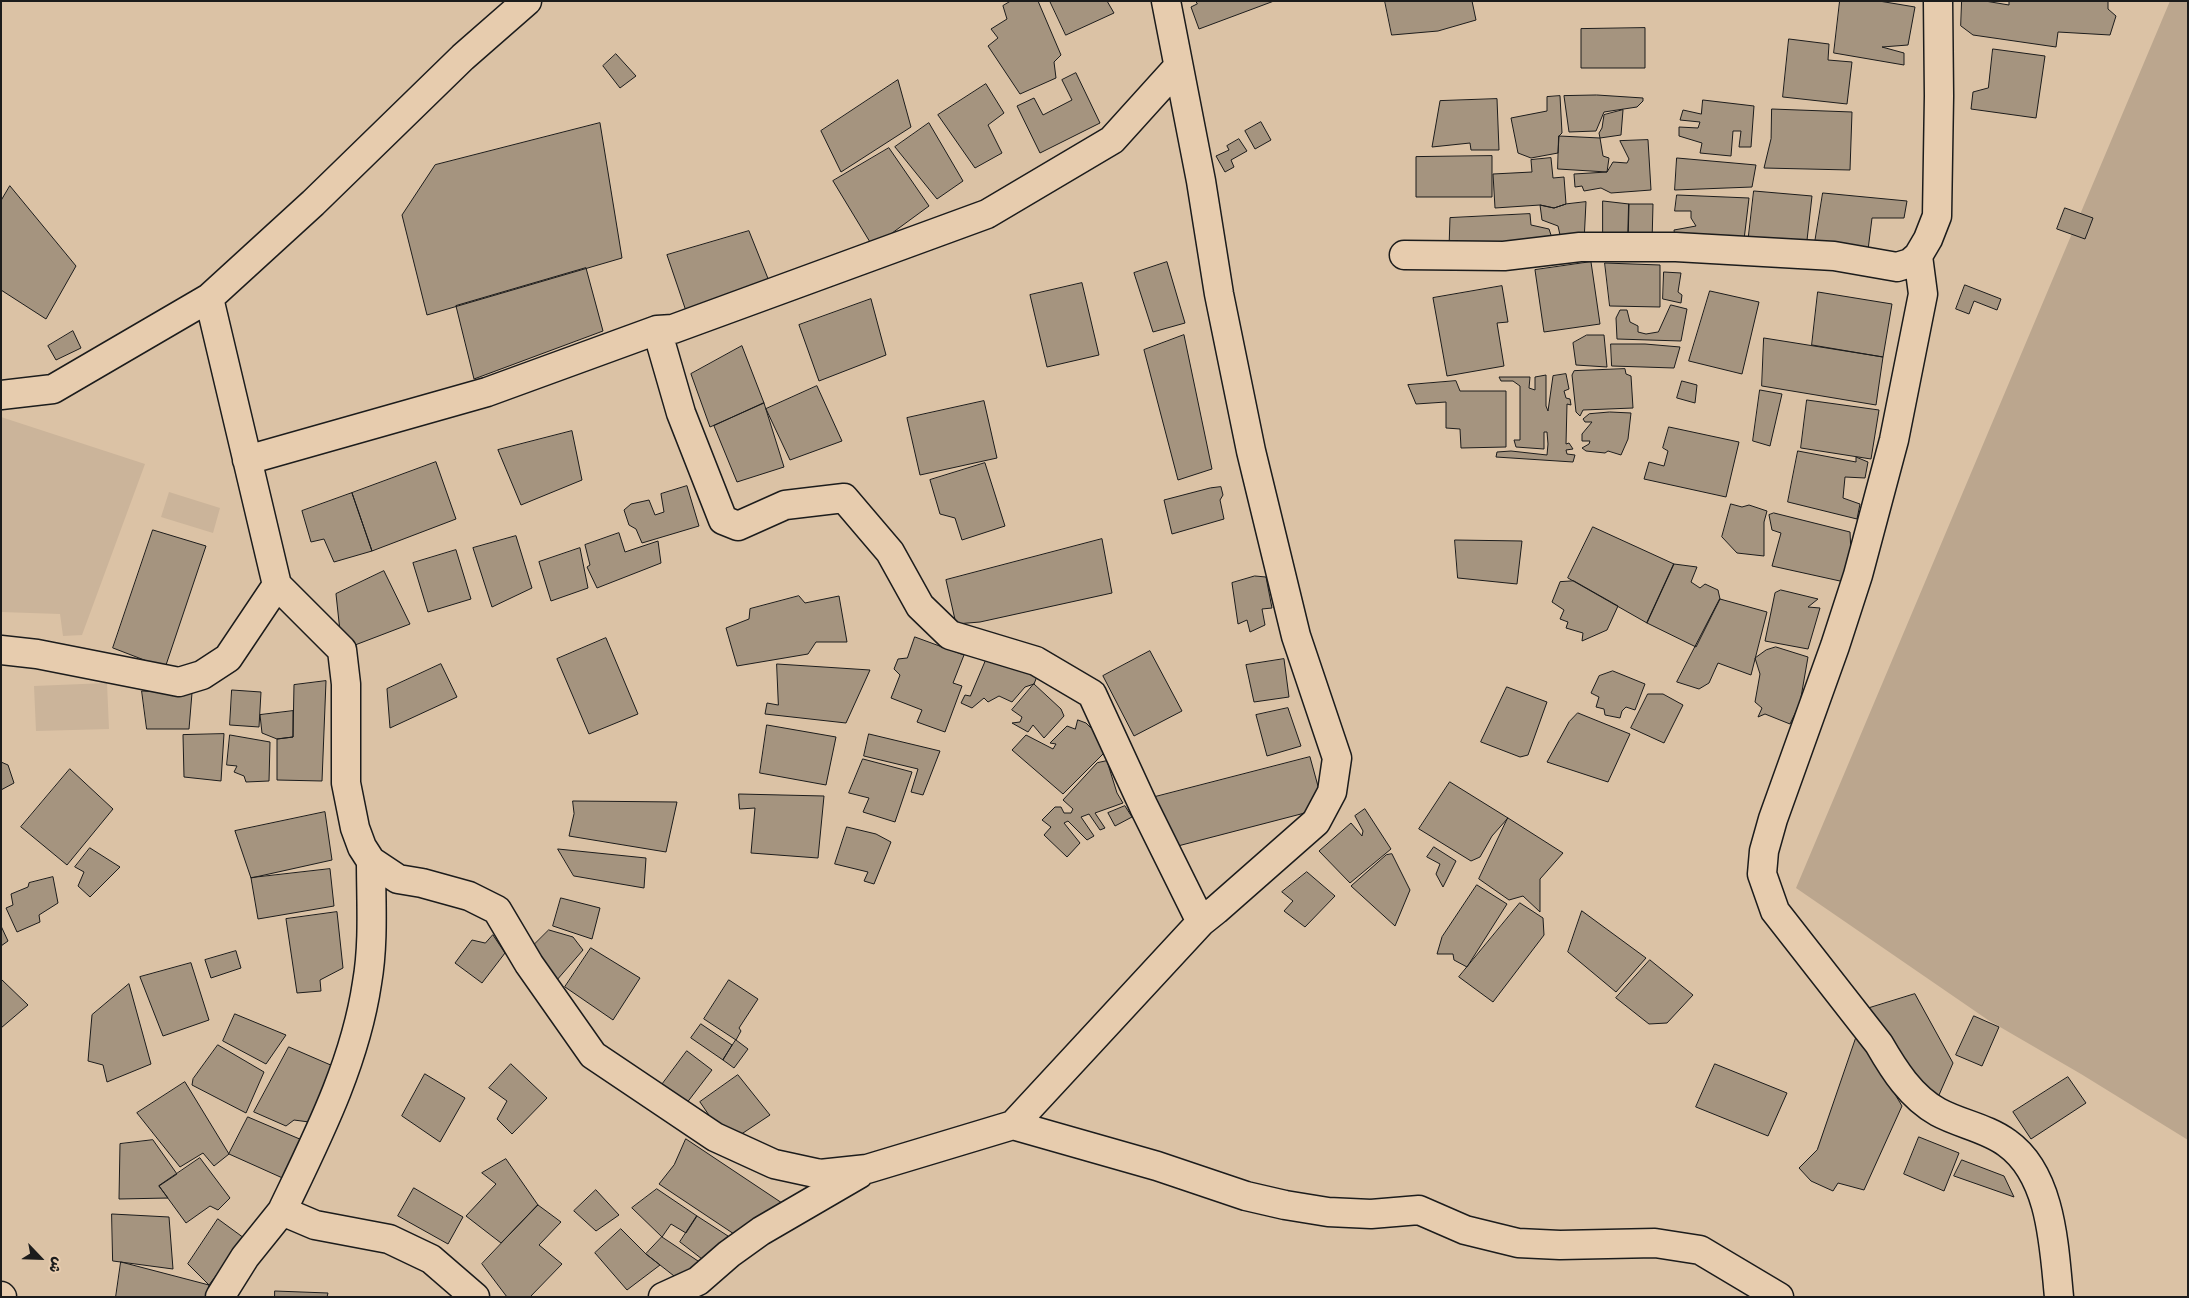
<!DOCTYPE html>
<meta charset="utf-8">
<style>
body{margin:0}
#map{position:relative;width:2189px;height:1298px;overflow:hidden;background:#dbc2a5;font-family:"Gochi Hand","Playpen Sans Arabic",sans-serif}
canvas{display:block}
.frame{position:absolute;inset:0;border:2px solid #1c1c1c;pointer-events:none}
.north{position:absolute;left:15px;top:1233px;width:50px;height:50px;-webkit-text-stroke:4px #e7ccae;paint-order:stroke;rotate:114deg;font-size:14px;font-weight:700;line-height:20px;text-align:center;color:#1c1c1c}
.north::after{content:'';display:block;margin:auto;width:18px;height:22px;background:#1c1c1c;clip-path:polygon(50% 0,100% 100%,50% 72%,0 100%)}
</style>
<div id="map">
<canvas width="2189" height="1298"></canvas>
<div class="frame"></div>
<div class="north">ش</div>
</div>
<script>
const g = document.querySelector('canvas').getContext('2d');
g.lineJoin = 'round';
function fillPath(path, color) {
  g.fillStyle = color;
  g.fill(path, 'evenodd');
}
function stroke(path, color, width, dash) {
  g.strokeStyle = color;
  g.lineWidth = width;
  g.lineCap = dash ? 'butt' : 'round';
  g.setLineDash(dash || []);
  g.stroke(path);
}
const built = new Path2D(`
 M1,417l144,47 -63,171 -19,1 -3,-22 -59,-2z
 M169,492l51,16 -7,25 -52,-16z
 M107,683l2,46 -73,2 -2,-45z`);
const green = new Path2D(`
 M2170,1h18v1139l-107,-66 -93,-54 -192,-132z`);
const building = new Path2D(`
 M1011,1h27l23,54 -7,7 2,16 -36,16 -32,-48 10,-8 -7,-9 16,-10 -4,-13z
 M1050,1h57l7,12 -48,22z
 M1196,1h78l-75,28 -8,-22 6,-3z
 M1385,1h87l4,19 -38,11 -46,4z
 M1840,1h39l36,6 -7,38 -26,2 22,6v12l-70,-12z
 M1962,1h23l24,4v-4h99v8l8,7 -6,19 -52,-3 -2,15 -83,-12 -12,-9z
 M1645,28v40h-64v-39z
 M1789,39l40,5 -1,16 24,2 -5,42 -64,-7z
 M1993,49l52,7 -9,62 -65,-9 2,-17 15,-4z
 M616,54l20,22 -16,12 -17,-22z
 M1076,73l24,50 -60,30 -23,-47 17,-8 9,17 29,-15 -10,-20z
 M898,80l13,47 -70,45 -20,-41z
 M986,84l18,29 -16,12 14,28 -27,15 -37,-53z
 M1597,95l46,3v3l-6,6 -33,5 -8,19 -27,1 -5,-36z
 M1560,96l2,37 -3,3 -1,17 -27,5 -13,-5 -7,-35 36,-7v-14z
 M1497,99l2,51h-28l-1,-7 -38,4 8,-46z
 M1703,100l51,6 -3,41h-12l2,-16h-8l-2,25 -31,-3 2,-10 -23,-7v-9l19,1 2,-6 -20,-2 3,-10 18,4z
 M1772,109l80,3 -2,58 -86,-2 7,-29z
 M1623,110l-2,25 -21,3 -1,-5 3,-5 2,-13z
 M1261,122l10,18 -16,9 -10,-18z
 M600,123l22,135 -195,57 -25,-100 33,-50z
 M929,123l34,58 -26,18 -42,-52z
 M1559,136l41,2 3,18 6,2 -2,14 -49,-3z
 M1239,139l8,12 -16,9 3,7 -9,5 -9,-16 13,-6 -2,-4z
 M1648,140l3,50 -40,3 -10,-5 -17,3 -2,-5 -7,1 -1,-13 33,-2 6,-10 14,1 2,-4 -9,-18z
 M889,148l40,58 -56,41 -40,-66z
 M1492,156v41h-76v-40z
 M1551,158l2,20 11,-1 2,27 -12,4 -14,-3 -45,3 -2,-34 39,-2 -1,-12z
 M1677,158l79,7 -4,22 -77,3z
 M10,186l66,80 -30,53 -45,-29v-89z
 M1754,191l58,5 -6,53 -58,-6z
 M1823,193l84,8 -3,17h-32l-5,40 -54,-3z
 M1677,195l72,3 -6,50 -67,-1 -2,-17 22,-4 -5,-8v-7h-16z
 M1603,201l26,3 -1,39 -25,-7z
 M1586,202l-2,40 -22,2 -4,-18 -16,-6 -2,-15 14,3 12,-4z
 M1629,204h24l-1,39h-24z
 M2065,208l28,10 -8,21 -28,-10z
 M1530,214l1,11 18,4 7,21 -107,-2 1,-30z
 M749,231l20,50 -83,30 -19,-56z
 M1167,262l18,61 -32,9 -19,-59z
 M1591,262l9,62 -56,8 -9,-62z
 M1605,263l55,2v42l-50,-1z
 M586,268l17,63 -129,48 -18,-73z
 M1664,272l17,1 -3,19 4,3 -1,8 -18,-4z
 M1082,283l17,72 -52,12 -17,-72z
 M1965,285l36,14 -4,11 -23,-9 -5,13 -13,-5z
 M1502,286l6,36 -11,1 7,43 -57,10 -14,-78z
 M1710,291l49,11 -17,72 -53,-13z
 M1818,292l74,12 -9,53 -71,-12z
 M871,299l15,56 -67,26 -20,-56z
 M1671,305l16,4 -6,32 -64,-2 -1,-21 4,-8h7l3,12 8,4v6l8,2 12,-2z
 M73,331l8,17 -25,12 -8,-14z
 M1184,335l28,134 -34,11 -34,-130z
 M1587,335h17l3,32 -31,-2 -3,-22z
 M1764,338l119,19 -7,48 -114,-19z
 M1611,344h34l35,3 -6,21 -62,-2z
 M742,346l22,57 -54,24 -19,-53z
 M1625,369l1,5 5,2 2,32 -50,2 -3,6 -4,-4 -4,-37 2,-4z
 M1566,374l3,15 -5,2 2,7 4,1 1,6 -4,-1 -1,40 3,-1 4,6 -7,1 1,4 8,1 -2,7 -77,-5 1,-5 14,-1 36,4 1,-11 -1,-12h-3v17l-28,-2 -2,-7h6v-54l-7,-5h-12l-2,-4h31l-1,11 6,2v-13l11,-2v31l2,5 5,-35z
 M1456,381l4,10h46v56l-45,1 -1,-19 -14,-1v-26l-30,2 -8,-19z
 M1682,381l15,4 -2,18 -18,-5z
 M817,386l25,55 -52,19 -24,-51z
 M1760,390l22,4 -12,52 -17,-5z
 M1807,400l72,10 -8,49 -70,-11z
 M984,401l13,57 -77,17 -13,-57z
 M764,403l20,64 -47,15 -23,-56z
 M1610,412l21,1 -3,26 -7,16 -13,-4 -3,2 -19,-2 -4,-3 7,-4 1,-3h-8v-7l10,-12h-7l-2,-3 6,-5z
 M1669,427l70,15 -13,55 -82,-18 5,-17 15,4 4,-15 -5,-3z
 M572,431l10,49 -61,25 -23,-55z
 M1798,451l58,11v-5l12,5 -3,16 -20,-1 -2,21 17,6 -3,15 -69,-17z
 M436,462l20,57 -84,32 -20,-58z
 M985,463l20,63 -43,14 -7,-22 -15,-4 -10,-34z
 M687,486l12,40 -57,17 -6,-14 -7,-4 -5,-15 7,-6 18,-4 6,15 9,-3 -3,-18z
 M1221,487l2,8 -3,5 4,19 -52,15 -8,-34 46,-12z
 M352,493l20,58 -38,11 -10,-23 -13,3 -9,-31z
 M1731,504l11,3 7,-2 18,6 -3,11v34l-27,-3 -15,-16z
 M1774,513l76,19 2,42 -12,7 -68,-15 9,-33 -9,-3 -3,-15z
 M1593,527l81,37 -27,59 -79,-45z
 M153,530l53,16 -41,122 -52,-20z
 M619,533l6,19 33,-11 3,22 -64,25 -10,-21 3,-2 -5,-20z
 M516,536l16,52 -40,19 -19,-59z
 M1102,539l10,54 -132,29 -24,2 -10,-44z
 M1455,540l67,1 -5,43 -59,-6z
 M580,548l8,40 -37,13 -12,-39z
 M456,550l15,49 -43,13 -15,-49z
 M1674,564l23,3 -6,15 9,6 5,-4 13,6 2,9 -24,48 -49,-24z
 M384,571l26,53 -68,26 -6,-56z
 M1255,576l11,1 6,31 -10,1 3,16 -15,7 -3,-12 -9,4 -6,-41z
 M1574,581l44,25 -11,24 -25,11 1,-8 -17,-5 2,-6 -8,-3 4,-9 -12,-8 8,-20z
 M1781,590l37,9 -10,8 12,1 -12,41 -43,-8 10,-48z
 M799,596l6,7 34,-7 8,46h-31l-8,12 -71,12 -11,-38 23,-9 1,-10z
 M1720,599l47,13 -16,63 -33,-12 -9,20 -10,6 -22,-7z
 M915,637l49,18 -11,28 9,3 -17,46 -28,-10 5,-12 -31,-12 9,-23 -6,-6 4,-10 9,-1z
 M606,638l32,76 -49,20 -32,-75z
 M1776,647l32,10 -8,46 -10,21 -25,-10 -7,3 4,-9 -7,-6 5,-28 -5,-16 11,-8z
 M1150,651l32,60 -48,25 -31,-60z
 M989,653l49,21 -4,10 -9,3 -13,15 -13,-6 -11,6 -4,-4 -12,10 -11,-5 4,-8 5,1z
 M1284,659l5,38 -35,5 -8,-37z
 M441,664l16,33 -67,31 -3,-39z
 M777,664l93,6 -24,53 -81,-9 2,-11 11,2z
 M1613,671l32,13 -10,26 -9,-3 -4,4 -2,7 -15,-3 -1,-6 -8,-2 3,-10 -8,-4 8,-17z
 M326,681l-4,100 -45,-1v-41l16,-2 1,-52z
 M1034,684l27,25 3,7 -20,22 -11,-13 -5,7 -16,-9 8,-1 2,-5 -10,-7z
 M1507,687l40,15 -19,53 -8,2 -39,-15z
 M232,690l29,2 -2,35 -29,-2z
 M142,691l50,2 -3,36h-42z
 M1648,694h15l20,11 -19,38 -33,-15z
 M1288,708l13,38 -34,10 -11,-41z
 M293,711v26l-16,2 -15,-6 -2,-18z
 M1578,713l52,21 -22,48 -61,-20 22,-40z
 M1078,720l8,3 13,13 7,15 -43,43 -51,-44 14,-15 27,14 3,-5 -6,-1 17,-17 8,3z
 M767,725l69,12 -10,48 -66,-12z
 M224,734l-3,47 -37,-4 -1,-42z
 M869,734l71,17 -17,44 -12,-3 7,-23 -54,-13z
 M230,735l40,7 -1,39 -23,1 -2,-6 -10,-4 3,-6 -10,-1z
 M1310,757l14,51 -150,39 -19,-50z
 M863,759l49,13 -17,50 -32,-10 6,-14 -20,-5z
 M1107,761l10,32 6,10 -28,10 10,15 -5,2 -11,-16 -8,3 13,19 -7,4 -19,-19 -4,2 16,20 -13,14 -23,-22 7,-8 -9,-7 13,-13h6l3,6h7l2,-4 -10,-9 34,-37z
 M1,762l7,3 6,18 -13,7z
 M70,769l43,40 -46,56 -46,-38z
 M1450,782l58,36 -16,18 -12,21 -9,4 -52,-32z
 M739,794l85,2 -6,62 -67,-5 4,-45 -15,1z
 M573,801l104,1 -11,50 -97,-16 5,-22z
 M1125,806l7,11 -17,9 -7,-13z
 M1365,809l26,40 -41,34 -31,-32 32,-28 11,13 1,-5 -8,-15z
 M325,812l7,48 -81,18 -16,-47z
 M1508,818l55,35 -23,26v33l-17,-16 -14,4 -30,-21z
 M847,827l29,7 15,8 -17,42 -10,-3 4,-9 -33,-8z
 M1434,847l22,14 -13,26 -7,-13 4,-10 -13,-7z
 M90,848l30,19 -30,30 -12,-11 6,-14 -9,-5z
 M558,849l88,9 -2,30 -70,-12z
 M1392,854l18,36 -15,36 -44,-40 35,-31z
 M330,869l4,37 -76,13 -7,-41z
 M1307,872l28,24 -30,31 -21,-16 9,-10 -11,-9z
 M53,877l5,26 -19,12 1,7 -23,10 -11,-24 7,-3 -2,-11 17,-7 1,-4z
 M1477,885l30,19 -40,63 -13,-7 -1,-6h-16l5,-17z
 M561,898l39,10 -8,31 -39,-13z
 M1520,903l23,15 1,17 -51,67 -34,-25z
 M1582,911l64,47 -30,34 -48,-40z
 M337,912l6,56 -23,12 1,11 -24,2 -11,-74z
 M1,926l7,15 -7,5z
 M549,930l24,7 10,13 -27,31 -29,-29z
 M493,935l12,18 -23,30 -27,-20 17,-23 13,3z
 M591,948l49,30 -27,42 -48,-33z
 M236,951l5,17 -30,10 -6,-18z
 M1650,960l43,35 -26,28 -18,1 -33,-26z
 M191,963l18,57 -46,16 -23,-59z
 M1,979l27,26 -27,23z
 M729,980l29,19 -19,29 2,3 -5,9 -32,-21z
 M129,984l22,80 -44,18 -4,-17 -15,-4 4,-46z
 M1915,994l38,69 -14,32 -18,-3 -58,-82z
 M235,1014l51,21 -20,29 -43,-23z
 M1974,1016l25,11 -17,39 -26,-11z
 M701,1024l31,21 -9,15 -32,-22z
 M1858,1032l44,74 -38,84 -26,-7 -5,8 -22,-10 -12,-13 18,-18z
 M736,1040l12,9 -14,19 -11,-8z
 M218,1045l46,27 -18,41 -54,-28 1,-6z
 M289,1047l44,19 -24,56 -15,-2 -8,6 -32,-14z
 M687,1051l25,19 -26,34 -25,-18z
 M511,1064l36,34 -35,36 -15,-15 10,-18 -18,-13z
 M1715,1064l72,29 -19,43 -72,-29z
 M425,1074l40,24 -25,44 -38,-26z
 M738,1075l32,40 -42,28 -28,-41z
 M2068,1077l18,26 -55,36 -18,-27z
 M185,1082l44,72 -15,12 -11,-13 -23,14 -43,-54z
 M248,1117l54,23 -15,40 -58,-26z
 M1919,1137l40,16 -15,38 -40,-17z
 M686,1139l96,64 -45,33 -78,-52 15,-19z
 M153,1140l24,34 -18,12 9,12 -49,1 1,-55z
 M200,1158l30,40 -12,12 -8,-4 -24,17 -27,-37z
 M506,1159l32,46 -37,38 -35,-27 30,-32 -14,-11z
 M1962,1160l42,16 10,21 -60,-21z
 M414,1188l49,29 -15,27 -50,-28z
 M657,1189l40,27 -11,17 -15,-9 -9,13 -30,-29z
 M596,1190l23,25 -23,16 -22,-20z
 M538,1205l23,17 -22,23 23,19 -32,33h-23l-25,-33z
 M112,1214l57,3 4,52 -60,-8z
 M697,1216l31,20 -26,23 -22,-17z
 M218,1219l26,19 -35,47 -21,-21z
 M621,1229l25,25 14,11 -33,25 -32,-37z
 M662,1237l39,26 -18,20 -37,-29z
 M121,1262l88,23 -3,12h-90z
 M275,1291l53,2 -1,4h-52z`);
const minor = new Path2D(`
 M1404,255l100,1 76,-9h96l158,9 63,11 13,-4 8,-7 10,-17 9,-23 2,-120 -1,-95
 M1918,256l5,38 -29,146 -36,135 -23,71 -62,173 -9,32 -2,23 13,37 104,133c15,26 32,53 59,68 22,12 49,16 69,31 45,32 47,104 52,154
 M209,298l68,287 65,65 4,34v99l9,45 7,19 9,14 27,18 24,4 47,13 28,14 32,54 64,91 122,82 59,27 46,10 47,-5 146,-44 188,-203 15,-12 100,-88 16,-30 5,-34 -41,-122 -45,-185 -32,-157 -18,-113 -35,-180
 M657,330l24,83 42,107 15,6 47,-21 59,-7 46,54 30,54 30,29 86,26 56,33 52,113 57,115
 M1,395l52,-6 156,-91 104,-95 150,-146 64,-56
 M247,460l240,-68 170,-62 16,-1 314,-115 125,-74 66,-73
 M1,650l36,4 142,28 23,-7 26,-17 49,-73
 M371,861c0,40 3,82 -4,122 -12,81 -50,155 -85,228l33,14 74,14 42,20 44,38
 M1013,1125l144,41 89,30 39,9 43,7 43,2 48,-4 46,20 53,13 42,2 95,-2 45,7 79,47
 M1,1296l1,1
 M220,1297l25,-40 37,-46
 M663,1297l35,-16 31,-27 32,-23 98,-57`);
fillPath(built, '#cbb49a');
fillPath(green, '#bba68e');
fillPath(building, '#a5947f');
stroke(building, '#1c1c1c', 1);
stroke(minor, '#1c1c1c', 31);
stroke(minor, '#e7ccae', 28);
</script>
